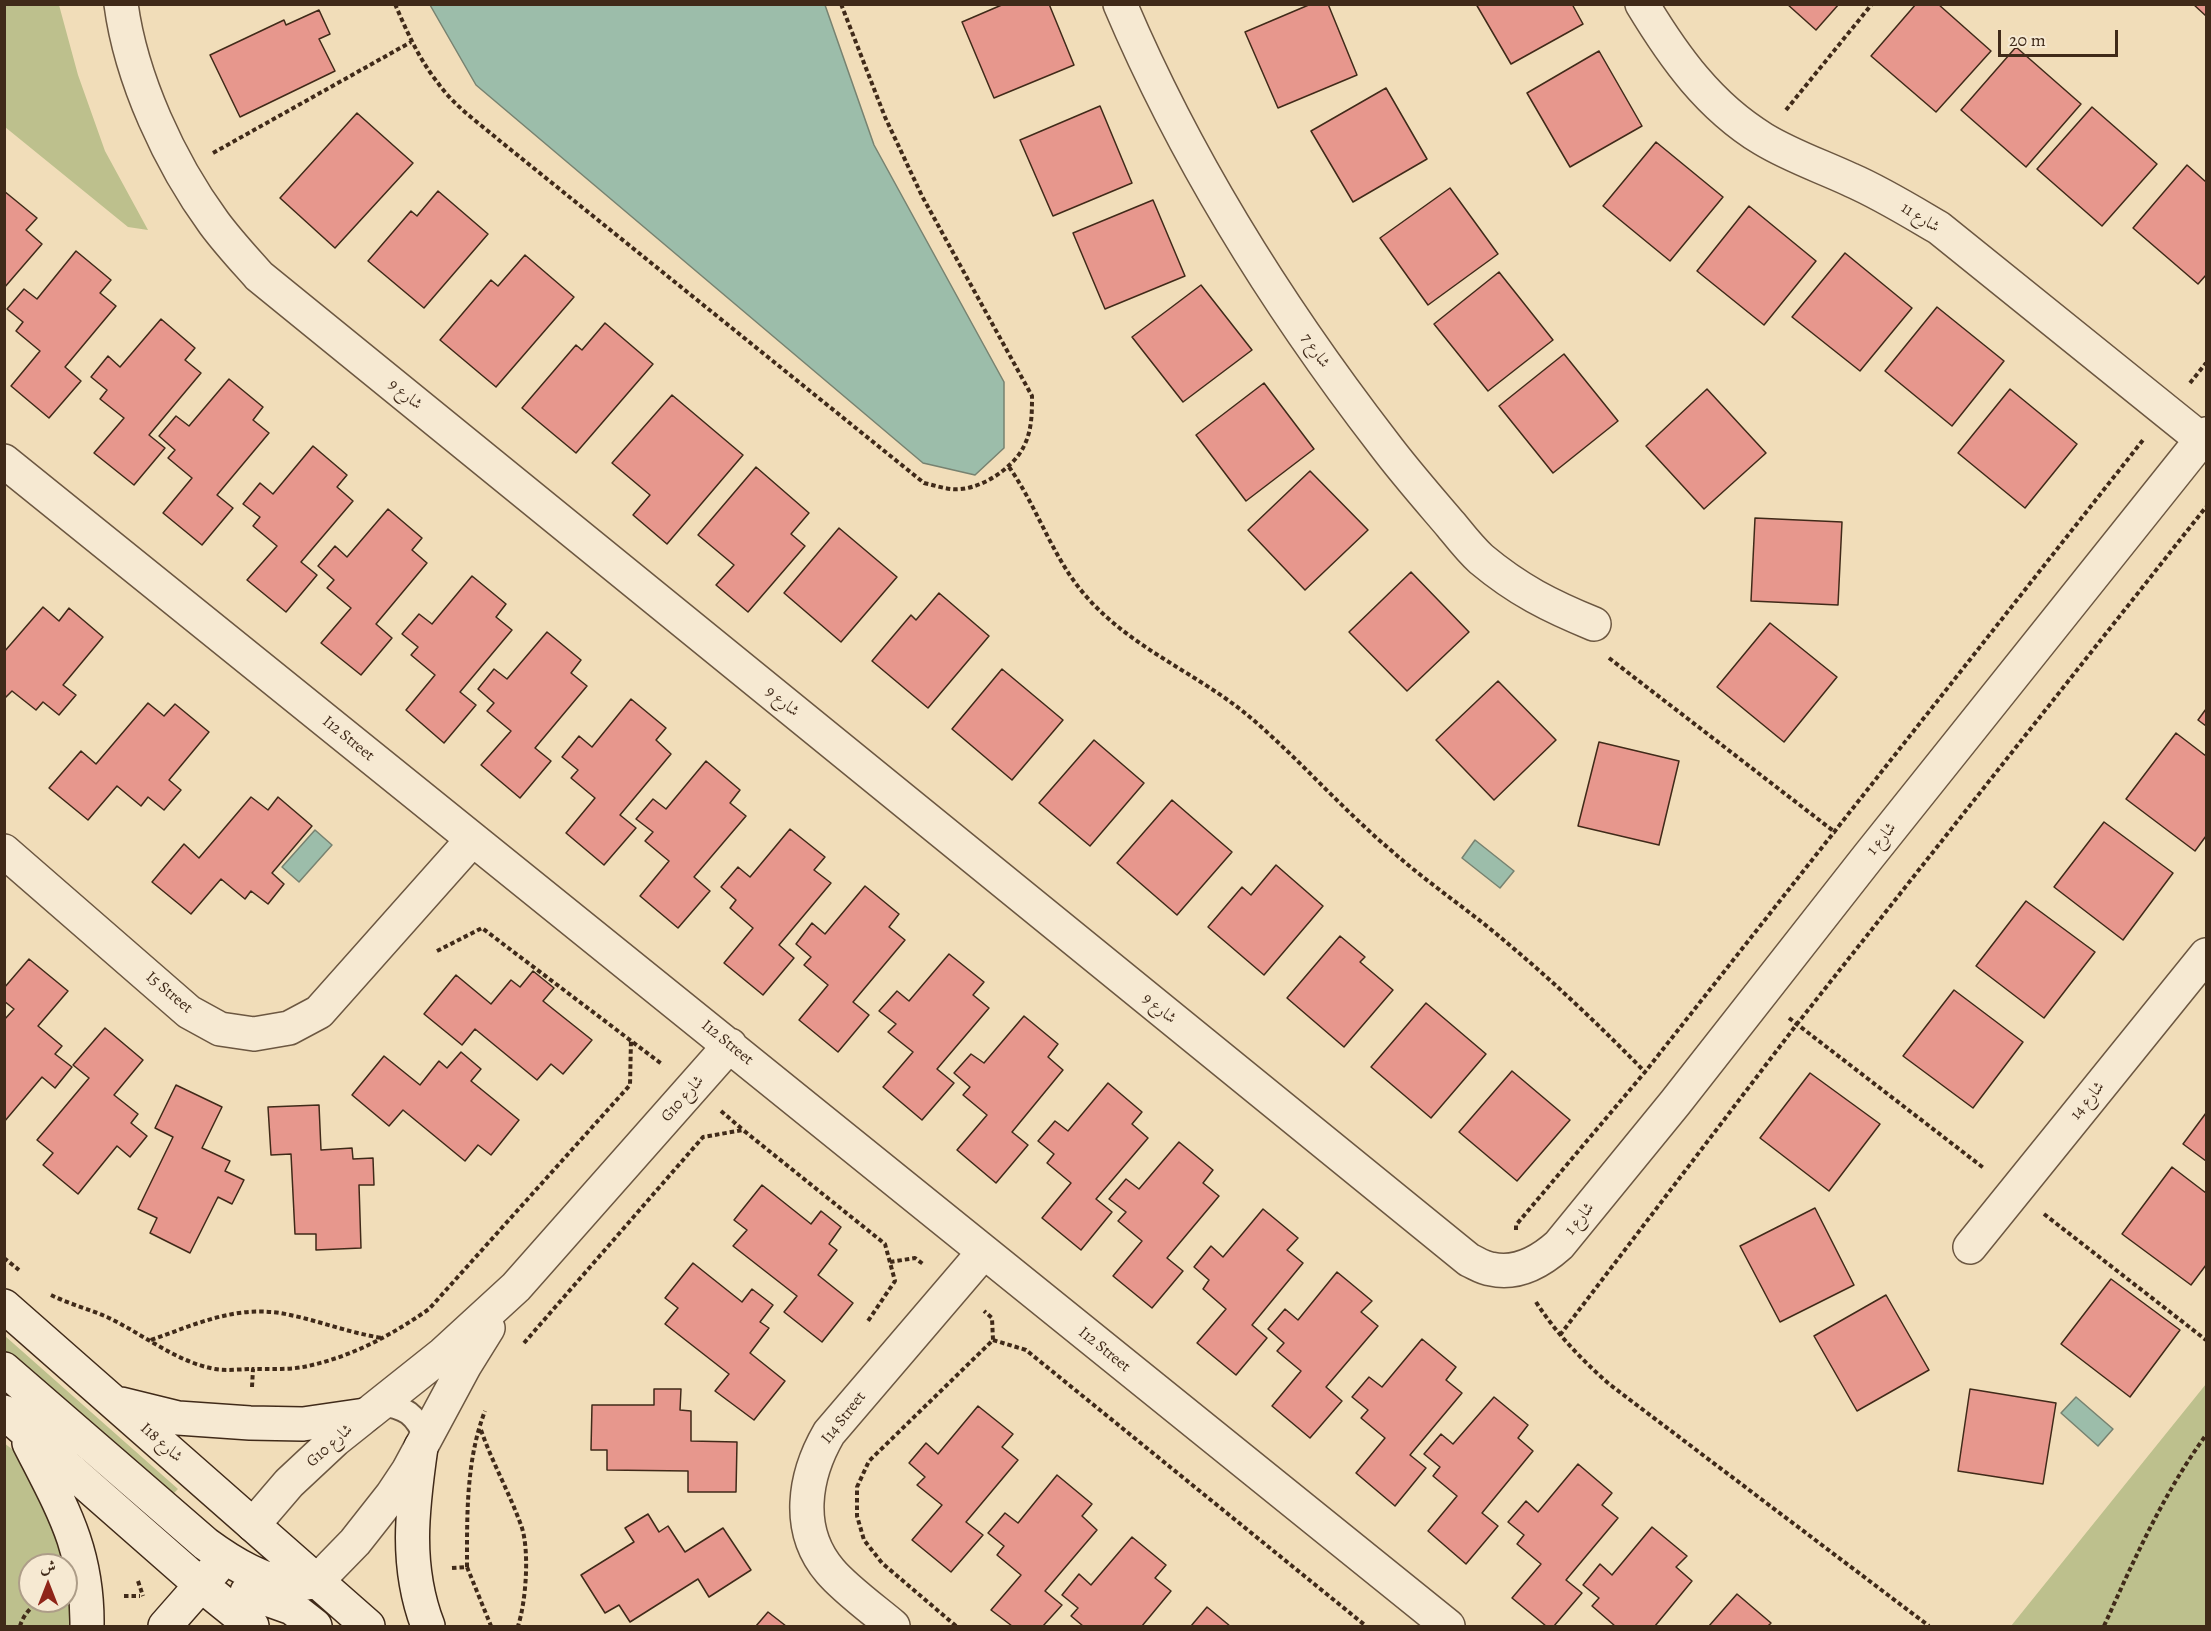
<!DOCTYPE html>
<meta charset="utf-8">
<style>
body{margin:0}
#map{position:relative;width:2211px;height:1631px;overflow:hidden;background:#f1ddb9;font-family:Alegreya,Amiri,serif}
canvas{display:block}
.frame{position:absolute;inset:0;border:6px solid #402a19;pointer-events:none}
.north{position:absolute;left:18px;top:1553px;width:60px;height:60px;box-sizing:border-box;background:#f6e9d2;border:2px solid #ad9d88;border-radius:50%;rotate:0deg;font-size:16px;font-weight:700;line-height:24px;text-align:center;color:#402a19}
.north::after{content:'';display:block;margin:auto;width:21px;height:27px;background:#8f2418;clip-path:polygon(50% 0,100% 100%,50% 72%,0 100%)}
.scale{position:absolute;left:1998px;top:30px;width:120px;height:27px;box-sizing:border-box;border:3px solid #402a19;border-top:0;padding-left:8px;font-size:18px;line-height:21px;white-space:nowrap;color:#402a19;-webkit-text-stroke:4px #f6e9d2;paint-order:stroke}
</style>
<div id="map">
<canvas width="2211" height="1631"></canvas>
<div class="frame"></div>
<div class="north">ش</div>
<div class="scale">20 m</div>
</div>
<script>
const g = document.querySelector('canvas').getContext('2d');
g.lineJoin = 'round';
function fillPath(path, color) {
  g.fillStyle = color;
  g.fill(path, 'evenodd');
}
function stroke(path, color, width, dash) {
  g.strokeStyle = color;
  g.lineWidth = width;
  g.lineCap = dash ? 'butt' : 'round';
  g.setLineDash(dash || []);
  g.stroke(path);
}
function label(font, color, halo, rows, align = 'center') {
  g.font = font + ' Alegreya,Amiri,serif';
  g.lineWidth = 4.5;
  g.setLineDash([]);
  g.textBaseline = 'middle';
  g.strokeStyle = halo;
  g.fillStyle = color;
  for (const [text, x, y, turn = 0] of rows) {
    g.save();
    g.translate(x, y);
    g.rotate((+turn || 0) * Math.PI / 180);
    g.textAlign = isNaN(turn) ? turn : align;
    if (halo) g.strokeText(text, 0, 0);
    g.fillText(text, 0, 0);
    g.restore();
  }
}
const green = new Path2D(`
 M4,5h55l19,70 27,76 43,79 -20,-3 -123,-100z
 M5,1336l173,153 -9,9 -164,-144z
 M2206,1384v242h-195z
 M4,1443l13,10 40,60 19,73 -3,40h-68zM30,1565h36v36h-36z`);
const water = new Path2D(`
 M430,5h395l49,140 130,237v66l-29,27 -52,-12 -447,-378z
 M315,830l17,15 -33,37 -17,-15z
 M1475,840l39,31 -14,17 -38,-30z
 M2076,1397l37,32 -15,17 -37,-33z`);
const building = new Path2D(`
 M1004,4h45l25,61 -80,33 -32,-76z
 M1311,4h17l29,71 -79,33 -33,-76z
 M1476,4h96l11,20 -72,40z
 M1787,4h52l-23,26z
 M1916,4h22l53,47 -55,61 -65,-56z
 M2193,4h13v12z
 M319,10l11,24 -11,5 16,32 -95,46 -30,-62 74,-35 2,5z
 M2016,47l65,57 -55,63 -65,-57z
 M1599,51l43,75 -72,41 -43,-74z
 M1386,88l41,71 -74,43 -42,-71z
 M1100,106l32,77 -79,33 -33,-76z
 M2092,107l65,57 -55,62 -65,-57z
 M357,113l56,50 -78,85 -55,-50z
 M1656,142l67,55 -53,64 -67,-55z
 M2187,165l19,17v93l-8,9 -65,-56z
 M1450,188l48,66 -70,51 -48,-67z
 M4,191l33,27 -11,12 16,14 -38,44z
 M438,191l50,43 -64,74 -56,-47 43,-50 6,5z
 M1153,200l32,76 -80,33 -32,-76z
 M1749,206l67,55 -52,64 -67,-54z
 M76,251l35,29 -11,13 16,13 -51,61 16,14 -32,37 -38,-32 29,-35 -24,-20 7,-9 -16,-13 17,-20 13,10z
 M1845,253l67,55 -52,63 -68,-54z
 M525,255l49,42 -78,90 -56,-47 51,-60 7,6z
 M1499,272l54,68 -65,51 -54,-67z
 M1201,285l51,65 -69,52 -51,-65z
 M1937,307l67,54 -52,65 -67,-55z
 M161,319l34,29 -10,12 16,13 -52,62 16,13 -31,37 -40,-32 30,-35 -24,-19 7,-9 -16,-13 17,-21 12,11z
 M605,323l48,41 -77,89 -54,-45 54,-63 6,5z
 M1564,354l54,67 -65,52 -54,-67z
 M229,379l34,28 -10,13 16,13 -52,62 16,13 -31,37 -39,-32 29,-35 -24,-20 7,-8 -16,-14 17,-20 13,10z
 M1264,383l50,66 -68,52 -50,-66z
 M1707,389l59,64 -62,56 -58,-63z
 M2010,389l67,55 -52,64 -67,-55z
 M672,395l71,60 -76,89 -34,-29 17,-20 -38,-32z
 M313,446l34,29 -10,12 16,14 -52,61 16,13 -31,37 -39,-32 30,-34 -24,-20 7,-9 -17,-13 17,-21 13,11z
 M756,467l53,46 -18,21 14,12 -57,66 -32,-27 18,-20 -36,-30z
 M1310,471l58,59 -63,60 -57,-60z
 M388,509l34,29 -10,12 15,13 -51,61 16,14 -31,37 -40,-32 30,-35 -24,-20 7,-8 -16,-14 17,-20 12,11z
 M1755,518l87,4 -4,83 -87,-4z
 M839,528l58,49 -56,65 -57,-49z
 M1411,572l58,60 -62,59 -58,-59z
 M472,576l34,28 -10,13 16,13 -52,62 16,13 -32,38 -38,-33 29,-35 -24,-20 7,-8 -16,-13 17,-20 13,10z
 M939,593l50,43 -61,72 -56,-47 39,-46 5,5z
 M43,607l16,14 10,-13 34,29 -40,48 13,10 -17,20 -16,-13 -7,8 -24,-19 -8,8v-47z
 M1770,623l67,54 -53,65 -67,-55z
 M547,632l34,28 -10,13 16,13 -52,62 16,13 -31,37 -39,-33 30,-34 -24,-20 7,-8 -16,-14 16,-20 13,10z
 M1002,669l61,51 -51,60 -60,-51z
 M1498,681l58,59 -62,60 -58,-60z
 M631,699l35,29 -10,12 15,14 -51,61 16,13 -32,37 -38,-32 29,-35 -24,-20 7,-8 -16,-13 17,-21 13,11z
 M148,703l16,13 11,-12 34,28 -40,48 12,10 -17,20 -16,-13 -7,9 -24,-20 -29,34 -39,-32 32,-37 15,13z
 M2206,709v17l-8,-6z
 M2176,733l30,23v80l-11,15 -69,-52z
 M1094,740l50,43 -54,63 -51,-43z
 M1599,742l80,19 -20,84 -81,-19z
 M706,761l34,29 -10,13 16,13 -52,61 16,14 -32,37 -38,-32 29,-35 -24,-20 8,-9 -17,-13 17,-20 13,10z
 M251,797l17,13 10,-13 34,29 -40,47 12,11 -16,20 -17,-13 -6,8 -24,-20 -30,35 -39,-32 32,-38 15,14z
 M1172,800l60,52 -55,63 -60,-52z
 M2104,822l69,51 -50,67 -69,-53z
 M790,829l35,28 -11,13 17,13 -52,62 15,13 -31,37 -39,-32 29,-35 -23,-20 6,-8 -15,-13 17,-20 12,10z
 M1276,865l47,41 -59,69 -56,-48 34,-40 9,8z
 M865,886l34,28 -10,13 16,13 -52,62 16,13 -31,37 -39,-32 29,-35 -24,-20 7,-8 -15,-13 16,-21 13,11z
 M2026,901l69,51 -51,66 -68,-52z
 M1340,936l25,21 -5,5 33,28 -49,57 -57,-49z
 M949,954l35,28 -11,13 16,13 -52,61 17,14 -32,37 -39,-33 30,-35 -25,-20 8,-8 -17,-13 18,-20 12,10z
 M29,959l39,32 -30,35 24,20 -7,8 17,13 -17,21 -13,-11 -38,45v-102l10,-11 -10,-8v-13z
 M533,971l21,17 -11,13 49,39 -29,34 -12,-10 -14,16 -62,-51 -13,16 -38,-31 32,-39 35,29 20,-24 9,7z
 M1954,990l69,52 -50,66 -70,-52z
 M1426,1003l60,51 -55,64 -60,-51z
 M1024,1016l34,28 -10,13 15,13 -51,62 16,13 -32,38 -39,-33 30,-35 -24,-20 7,-8 -16,-14 17,-19 13,9z
 M105,1028l38,32 -29,35 24,19 -7,9 16,13 -17,21 -13,-11 -39,48 -35,-29 10,-12 -16,-13 52,-62 -16,-13z
 M461,1052l20,17 -10,12 48,39 -28,35 -13,-10 -13,16 -62,-51 -14,16 -37,-31 32,-39 36,29 19,-24 8,7z
 M1512,1071l58,49 -53,61 -58,-49z
 M1810,1073l70,51 -51,67 -69,-53z
 M1108,1083l34,29 -10,12 16,14 -52,61 16,13 -31,38 -39,-32 29,-35 -24,-20 7,-9 -16,-13 17,-20 13,10z
 M176,1085l46,22 -20,41 28,13 -5,10 19,9 -12,24 -14,-7 -28,56 -40,-20 7,-15 -19,-9 35,-72 -18,-9z
 M319,1105l2,45 31,-2 1,11 20,-1 1,27h-15l2,63 -45,2v-16h-21l-4,-80 -20,1 -3,-48z
 M2206,1113v48l-23,-17z
 M1179,1142l34,28 -10,13 16,13 -52,62 16,13 -31,37 -39,-32 29,-35 -24,-20 8,-9 -17,-13 17,-20 13,10z
 M2172,1167l34,26v72l-15,20 -69,-51z
 M762,1185l49,39 10,-13 20,16 -12,17 8,6 -19,25 35,28 -31,39 -38,-30 13,-16 -64,-50 14,-16 -13,-10z
 M1815,1208l39,77 -74,37 -40,-76z
 M1263,1209l35,29 -11,12 16,13 -51,62 15,13 -31,37 -39,-32 29,-34 -23,-20 6,-9 -15,-13 17,-21 12,11z
 M693,1263l49,39 10,-13 21,16 -13,17 9,6 -19,25 35,28 -31,39 -39,-29 14,-17 -64,-50 13,-16 -13,-10z
 M1337,1272l35,29 -11,11 17,14 -52,61 16,14 -32,37 -38,-32 29,-35 -24,-20 7,-8 -16,-14 17,-20 13,11z
 M2111,1279l69,51 -50,67 -69,-53z
 M1886,1295l43,75 -72,41 -43,-75z
 M1422,1339l34,28 -10,13 16,13 -52,62 16,13 -31,38 -39,-33 29,-35 -24,-20 7,-8 -16,-13 17,-20 13,10z
 M654,1389h27l-1,21 11,1v30l46,1 -1,50h-48v-21l-81,-1v-20h-16l1,-45h62z
 M1970,1389l86,14 -13,81 -85,-13z
 M1494,1397l34,28 -10,13 15,13 -51,62 16,13 -32,38 -38,-33 29,-35 -24,-20 7,-9 -16,-13 17,-20 12,10z
 M978,1406l35,28 -11,13 16,13 -52,62 17,13 -32,37 -39,-32 30,-35 -25,-20 8,-8 -16,-14 17,-20 12,11z
 M1578,1464l34,29 -10,12 16,13 -52,62 16,13 -28,33h-8l-34,-28 29,-34 -24,-20 7,-9 -16,-13 18,-21 12,11z
 M1057,1475l35,29 -10,12 15,14 -52,61 17,14 -19,21h-31l-21,-16 30,-35 -24,-20 7,-9 -16,-13 17,-20 13,10z
 M648,1514l11,18 9,-6 17,26 38,-24 28,42 -42,27 -11,-18 -68,43 -11,-17 -14,8 -24,-38 53,-33 -9,-14z
 M1652,1527l35,29 -11,11 16,14 -37,45h-40l-23,-20 7,-8 -16,-13 17,-21 12,11z
 M1132,1537l34,28 -11,13 16,13 -29,35h-59l-12,-10 7,-8 -16,-13 17,-21 12,11z
 M1737,1594l34,29 -3,3h-59z
 M1207,1607l23,19h-39z
 M768,1612l18,14h-30z`);
const path = new Path2D(`
 M395,4c12,28 24,55 43,79 16,23 41,40 62,58l424,342c9,2 18,5 27,6 27,3 62,-20 73,-43 8,-16 8,-33 8,-50l-110,-200 -37,-79 -44,-113
 M1786,110l86,-106
 M213,153l198,-111
 M2190,383l16,-20
 M1009,467c29,41 43,90 76,128 46,54 113,78 166,123 50,43 92,92 142,134 36,32 77,59 113,90 49,41 95,85 139,130
 M1609,658l227,175
 M437,951l45,-23 181,137
 M1789,1018l196,151
 M721,1111l21,18
 M2044,1214l162,126
 M1516,1230v-5l129,-153 498,-632
 M4,1258l15,12
 M890,1262l25,-4 8,6
 M51,1295c18,9 38,14 56,22 36,17 69,45 108,52 12,2 26,0 38,0
 M1536,1302c20,31 45,57 73,82l320,242
 M1560,1335l237,-311 409,-517
 M151,1340c43,-15 82,-34 129,-27 35,6 68,20 103,25
 M993,1340l33,10 340,276
 M524,1343l179,-206 40,-7 142,114 10,37 -27,40
 M252,1387l1,-18c17,0 38,1 55,-3 45,-10 84,-31 121,-57l201,-224 1,-45
 M481,1430c11,32 28,62 40,95 9,24 5,77 -3,101
 M467,1567l24,59
 M452,1568l15,-1c0,-52 -1,-107 18,-156
 M138,1581l5,15
 M124,1596h16
 M20,1626c3,-10 11,-21 22,-25
 M956,1626l-74,-63 -18,-23 -7,-24v-29l12,-26 124,-121 -1,-22 -8,-7
 M2104,1626c30,-66 59,-132 102,-191`);
const lane = new Path2D(`
 M380,1404c26,3 35,10 46,34`);
const street = new Path2D(`
 M121,4c10,75 49,159 93,219 14,19 30,36 45,53l1210,984c7,3 14,8 22,9 26,6 49,-7 68,-24l116,-142 193,-246 338,-423
 M1120,4c67,158 159,304 264,440 21,28 44,54 67,81 9,11 19,24 30,34 37,31 69,47 113,65
 M1642,4c32,53 67,102 121,135 28,17 58,27 88,41 30,13 59,31 88,48l263,212
 M4,461l1444,1165
 M4,851l185,161 31,17 34,5 35,-6 30,-16 153,-172
 M1970,1247l236,-292
 M253,1525l36,-42 46,-43 108,-86 73,-67 214,-242
 M317,1581l38,-39 37,-47 16,-24 57,-106 23,-37
 M893,1626c-19,-16 -48,-37 -63,-55 -35,-41 -26,-95 -1,-138l154,-180`);
const secondary = new Path2D(`
 M4,1306l364,320
 M4,1369l202,175c23,17 62,42 92,40 6,0 13,-2 19,-3
 M121,1404l57,14 72,5 53,1 62,-9
 M4,1412l197,173 51,41
 M29,1443c33,65 59,107 58,183
 M421,1447c-9,63 -16,119 7,179
 M247,1592l45,16 23,18
 M165,1626l50,-57`);
const streetNames = [
 ["شارع 11",1920,218,32],
 ["شارع 7",1315,351,55],
 ["شارع 9",405,395,39],
 ["شارع 9",782,702,39],
 ["I12 Street",348,739,39],
 ["شارع 1",1882,839,-51],
 ["I5 Street",169,993,40],
 ["شارع 9",1159,1009,39],
 ["I12 Street",727,1043,39],
 ["G10 شارع",683,1099,-49],
 ["شارع 14",2088,1101,-51],
 ["شارع 1",1580,1219,-51],
 ["I12 Street",1104,1350,39],
 ["I14 Street",844,1418,-52],
 ["I18 شارع",161,1443,42],
 ["G10 شارع",330,1446,-42]
];
fillPath(green, '#bdc08d');
fillPath(water, '#9cbdaa');
stroke(water, '#778270', 1.5);
fillPath(building, '#e7978d');
stroke(building, '#402a19', 1.5);
stroke(lane, '#6c5741', 26);
stroke(street, '#6c5741', 36);
stroke(secondary, '#402a19', 36);
stroke(path, '#402a19', 4, [4.5, 3]);
stroke(lane, '#f6e9d2', 22);
stroke(street, '#f6e9d2', 33);
stroke(secondary, '#f6e9d2', 33);
label('16px', '#402a19', '#f6e9d2', streetNames);
</script>
